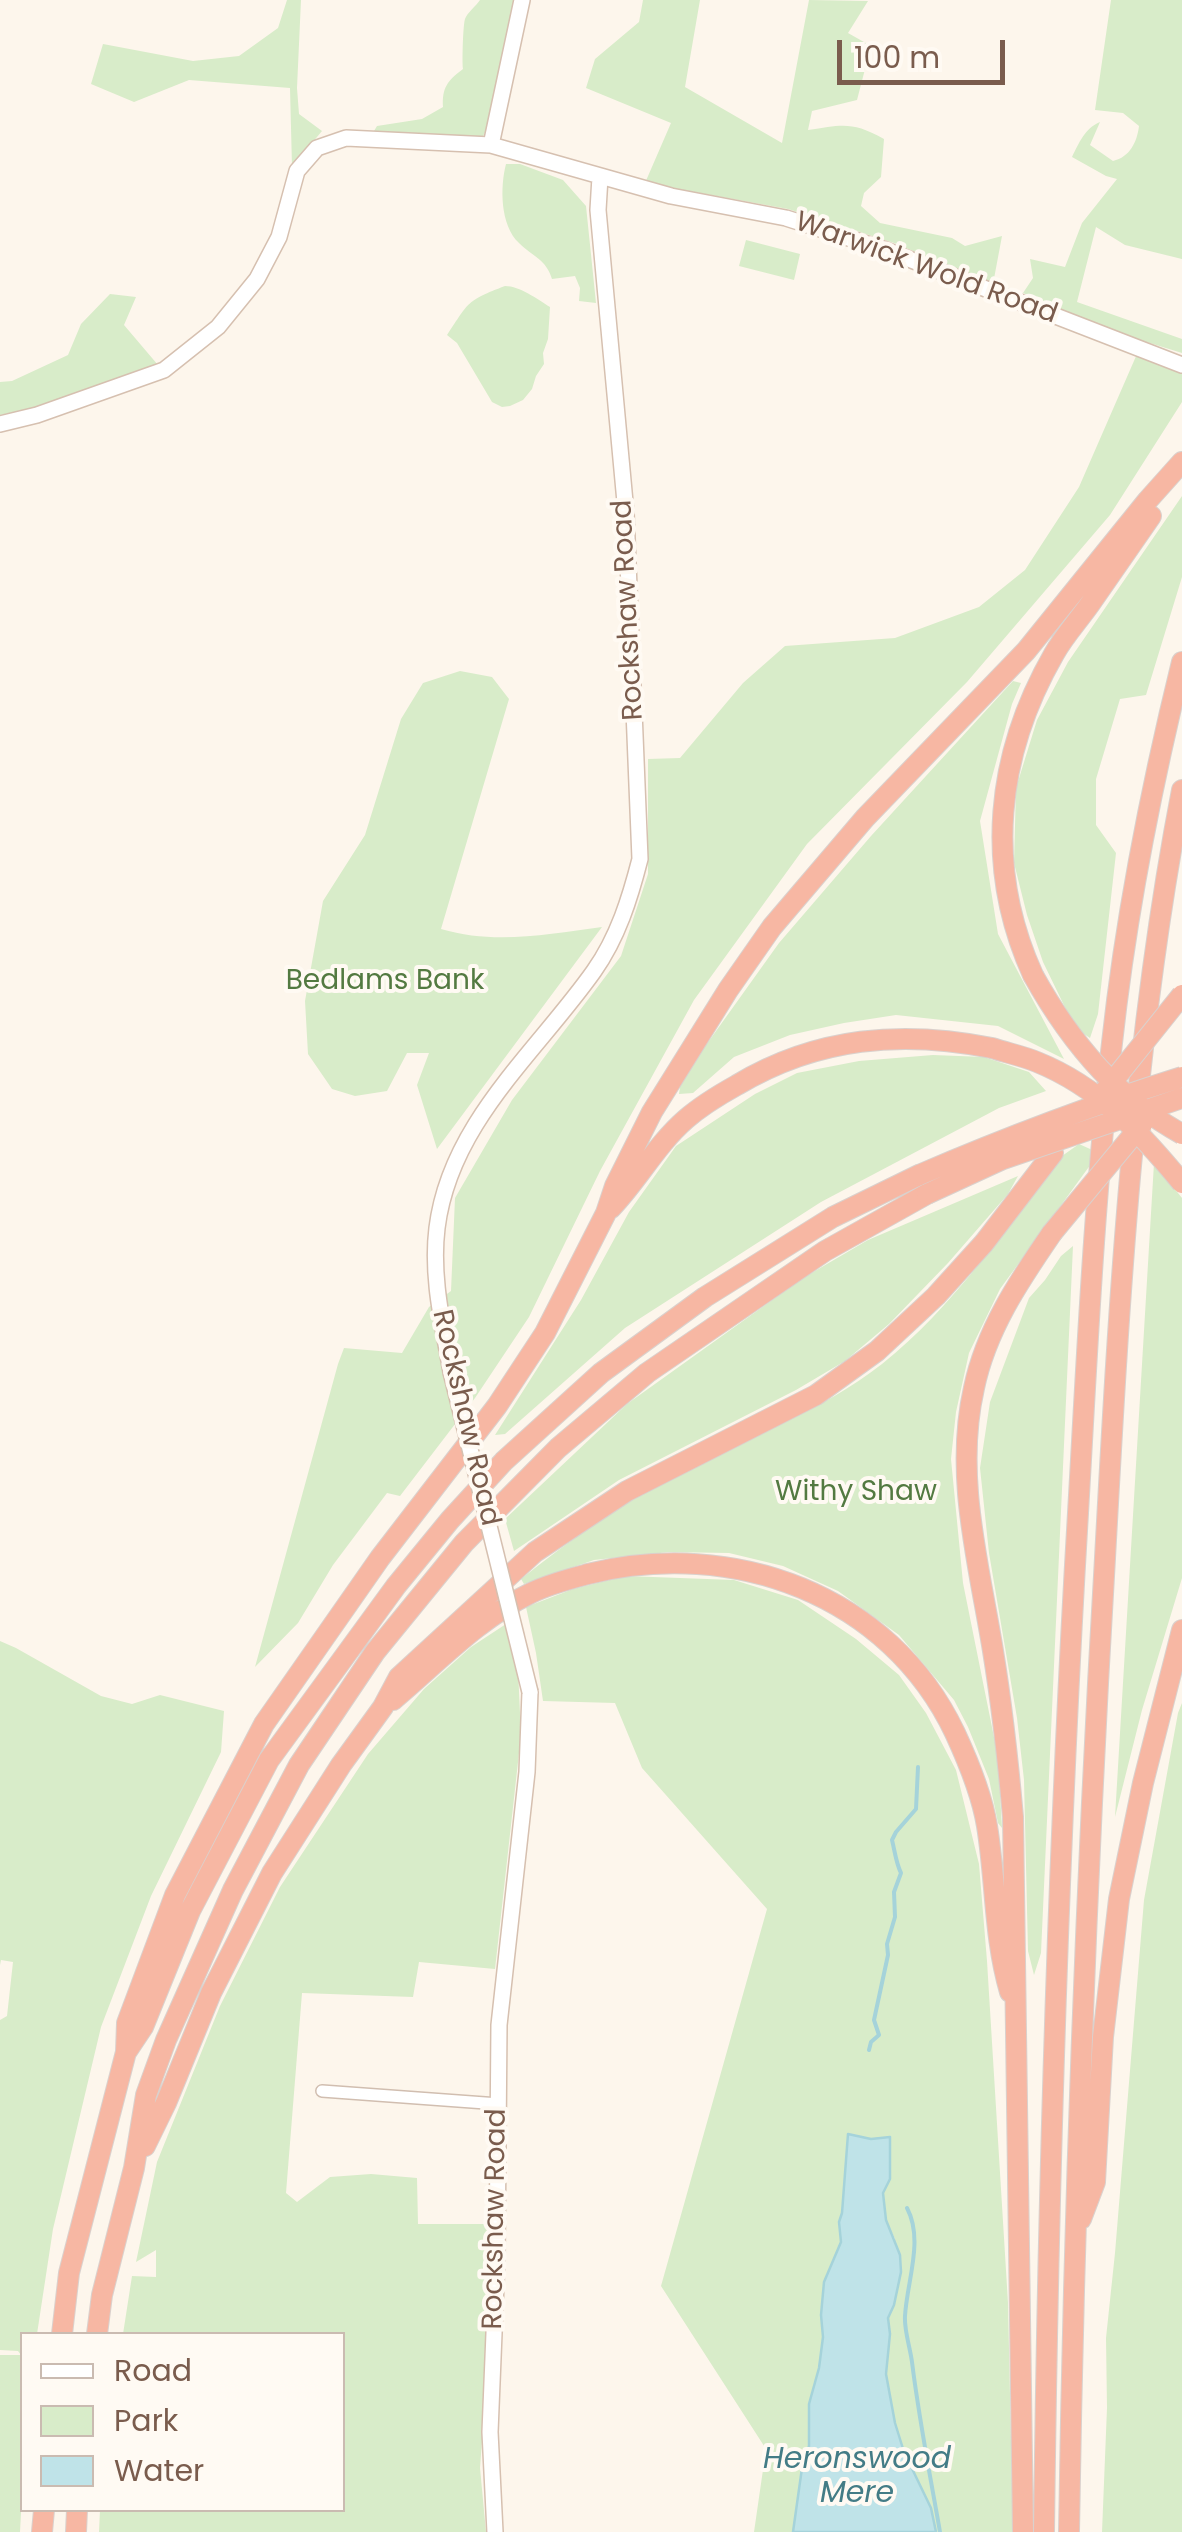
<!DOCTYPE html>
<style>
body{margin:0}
#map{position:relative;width:1182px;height:2532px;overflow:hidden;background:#fdf6ec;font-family:Poppins,sans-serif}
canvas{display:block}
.legend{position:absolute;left:20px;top:2332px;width:325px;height:180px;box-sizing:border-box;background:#fffaf3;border:2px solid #cabbb1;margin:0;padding:12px 18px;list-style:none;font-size:30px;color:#7a5c4d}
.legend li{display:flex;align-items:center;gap:20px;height:50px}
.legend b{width:50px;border:2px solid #cabbb1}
.scale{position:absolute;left:837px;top:40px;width:168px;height:45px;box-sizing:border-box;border:5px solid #7a5c4d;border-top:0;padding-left:12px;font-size:30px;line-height:35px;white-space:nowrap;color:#7a5c4d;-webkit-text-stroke:8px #fffaf3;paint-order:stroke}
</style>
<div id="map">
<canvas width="1182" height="2532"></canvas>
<ul class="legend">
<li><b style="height:12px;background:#fff"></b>Road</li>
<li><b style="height:28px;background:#d8ecc9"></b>Park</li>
<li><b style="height:28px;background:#bfe3e8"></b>Water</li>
</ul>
<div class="scale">100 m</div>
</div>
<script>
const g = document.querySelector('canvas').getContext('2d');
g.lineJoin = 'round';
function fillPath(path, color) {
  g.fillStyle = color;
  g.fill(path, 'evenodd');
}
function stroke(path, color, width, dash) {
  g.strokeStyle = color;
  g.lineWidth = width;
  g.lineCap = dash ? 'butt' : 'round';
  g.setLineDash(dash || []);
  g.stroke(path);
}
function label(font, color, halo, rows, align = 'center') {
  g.font = font + ' Poppins,sans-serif';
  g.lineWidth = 8;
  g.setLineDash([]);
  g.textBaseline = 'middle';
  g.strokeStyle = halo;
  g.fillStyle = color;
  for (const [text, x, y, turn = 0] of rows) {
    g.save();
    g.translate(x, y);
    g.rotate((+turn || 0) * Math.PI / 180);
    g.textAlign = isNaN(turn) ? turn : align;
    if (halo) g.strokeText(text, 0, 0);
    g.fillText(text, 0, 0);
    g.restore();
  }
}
const green = new Path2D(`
 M287,0h14l-4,88 2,26 23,17 -30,36 -2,-79 -101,-8 -55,22 -43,-18 12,-40 90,17 46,-5 39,-28z
 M480,0h36l-28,127 -6,11 -108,-7 3,-5 45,-7 21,-12c-1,-19 4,-26 20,-38 -1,-7 0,-44 2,-50 2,-6 11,-13 15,-19z
 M643,0h57l-15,87 97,56 27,-143 59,1 -20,32 23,13 -14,54 -45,11 -4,19c34,-5 44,-9 76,9l-3,38 -17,16 -3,13 19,17 72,15 13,8 37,-10 -9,48 -99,-41 -106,-34 -143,-26 26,-60 -85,-35 9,-29 44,-37z
 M1111,0h71v259l-57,-14 -29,-18 -19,75 105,37v14l-71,-22 -88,-38 10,-15 -3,-19 35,8 17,-44 35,-44 -11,-3 -34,-19c7,-14 13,-29 28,-35l-10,23 23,16c17,-4 24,-19 26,-35l-16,-13 -28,-3z
 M506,164h14l43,16 23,26 10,97 -17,-2 1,-13 -5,-12 -23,3c-6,-20 -19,-22 -33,-36 -19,-18 -19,-56 -13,-79z
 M746,240l54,14 -6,26 -55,-14z
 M505,286c15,0 32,13 45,21l-2,32 -5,14 1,11 -8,12 -4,13 -9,11 -13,6 -8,1 -10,-5 -35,-59 -10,-8c23,-34 19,-34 58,-49z
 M110,294l26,3 -12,28 34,40 -119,42 -39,8v-33l12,-1 56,-26 13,-31z
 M1137,354l45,19v29l-72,113 -143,167 -160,162 -113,156 -94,171 -71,146 -54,81 -75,98 -13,-3 -54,72 -35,58 -43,44 83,-303 6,-16 58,5 27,-46 22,-16 4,-93 57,-98 109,-144 27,-82v-115l32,-1 63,-75 42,-37 110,-8 84,-31 46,-37 54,-83z
 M1182,496v81l-36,118 -26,4 -24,80v46l20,28 -18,161 -8,24 -15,-10 -32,-66 -16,-47 -13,-52 2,-75 21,-68 31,-58z
 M460,671l32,6 17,22 -68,230c54,16 107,5 161,-2l-165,222 -20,-64 12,-32h-22l-20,38 -32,5 -23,-7 -24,-35 -3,-53 18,-100 42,-66 36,-116 22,-36z
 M1013,681l8,2 -9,21 -32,117 18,113 66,125 -66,-33 -102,-11 -52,8 -54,12 -56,22 -41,36 -14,1 2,-14 98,-137 92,-107z
 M933,1055l51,2 45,15 17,19 -47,17 -178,94 -196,126 -120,106 -10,1 86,-135 48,-88 47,-66 79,-52 42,-21 62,-12z
 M1079,1144l20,9 -99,136 -31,64 -13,59 -5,47 12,124 35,174 4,71 -4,-5 -9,-44 -21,-52 -14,-27 -55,-65 -61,-44 -55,-25 -54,-13 -60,-1 -75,8 -70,24 -3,-5c50,-40 102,-76 159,-106 67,-35 142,-62 202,-109 72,-57 124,-137 180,-208z
 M1154,1163l28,35v380l-40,132 -27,107z
 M1018,1176l-10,18 -60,69 -59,61 -44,37 -49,29 -177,90 -105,71 -9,-32 122,-115 176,-126 65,-38z
 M1073,1246l-32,707 -7,22 -6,-24 -4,-171 -7,-62 -28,-165 -9,-85 10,-66 39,-104 16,-18 16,-24z
 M626,1576l108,4 64,20 58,39 43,36 27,38 30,57 23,94 8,97 21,342 5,229h-77l-5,-24 -27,-56 -9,-29 -9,-49 4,-40 -2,-16 6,-13 1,-66 -9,-19 -3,-28 7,-13v-42l-19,2 -22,-5 -7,80 -3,8 2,20 -17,41 -3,32 2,22 -4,31 -10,36v42l-7,22 -9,64h-39l12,-83 -105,-163 106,-377 -125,-141 -27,-65 -72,-2 -7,-48 -10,-46 47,-18z
 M506,1624l12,45 3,66 -26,234 -76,-7 -6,35 -111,-4 -16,200 11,9 33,-25 41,-3 46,4 1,46h70l-5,203 -3,41 6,64h-387l1,-22h242v-176h-219l9,-58 24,1v-27l-20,12 21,-100 63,-156 60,-119 88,-133 56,-65 47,-42z
 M0,1641l16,7 85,48 31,8 28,-9 64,16 -3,41 -70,144 -50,131 -48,202 -16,105h-15v160l-2,38h-20v-177h21l-3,-4 -18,-1v-330l7,-4 6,-54 -12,-2 -1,5z
 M1182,1703v829h-80l5,-124 -1,-70 9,-85 29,-353 34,-187z`);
const water = new Path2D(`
 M848,2134l23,5 19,-2v42l-7,14 3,27 14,35 1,17 -7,33 -6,13 2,16 -4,40 9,49 9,29 27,56 5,24h-143l9,-64 7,-22v-42l10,-36 4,-31 -2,-22 3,-33 17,-40 -2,-20 3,-9z`);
const stream = new Path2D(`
 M869,2050l2,-8 8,-7 -5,-15 14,-65 -1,-11 8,-27 -1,-25 7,-19c-5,-10 -6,-21 -9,-33l4,-8 20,-23 2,-42
 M907,2208c17,32 0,73 -2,108 -1,14 5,31 7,46 7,57 18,113 28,170`);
const street = new Path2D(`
 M322,2091l177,13`);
const secondary = new Path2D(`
 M491,145l31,-145
 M0,424l37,-9 127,-45 54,-43 39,-48 22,-42 18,-66 20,-23 29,-10 145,7 180,51 115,22 97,31 299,116
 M451,1372c-8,-47 -20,-95 -14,-144 13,-105 99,-175 157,-257 24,-34 36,-73 46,-112l-14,-346 -28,-303 2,-33
 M495,2532l-5,-100 7,-173 2,-234 28,-253 3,-80`);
const highway = new Path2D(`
 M1033,975c-49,-108 -37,-220 21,-321 10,-18 24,-33 36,-50 20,-29 40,-58 61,-88
 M611,1208c27,-28 45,-63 75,-89 15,-13 33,-24 51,-34 80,-48 165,-55 255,-37
 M393,1700c44,-37 86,-82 138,-107 18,-9 38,-14 57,-19 145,-36 301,20 367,159 13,28 27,62 32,93 9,55 7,112 23,166
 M127,2051l16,-24 47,-116 79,-151 127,-174 54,-66 54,-59 97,-88 104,-76 128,-80 86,-42
 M145,2146l21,-43 45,-110 61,-120 69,-108 42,-58 16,-30 136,-125 92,-61 189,-96 61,-44 59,-55 48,-53 69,-90
 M1081,2219l14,-37 8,-145 16,-138 24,-116 39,-153
 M62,2334l7,-61 57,-221 1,-29 48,-128 89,-171 116,-166 117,-152 48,-73 61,-120 9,-27 37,-74 76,-122 44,-63 93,-109 161,-167 122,-151 34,-38
 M97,2334l5,-39 32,-127 12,-73 20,-55 67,-150 66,-125 76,-113 89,-109 94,-95 89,-75 178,-122 102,-57
 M42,2532l2,-22
 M76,2532l1,-22
 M1023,2532l-10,-715c-5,-56 -11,-111 -20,-166 -14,-87 -39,-175 -19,-263 12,-58 45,-107 78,-155
 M1044,2532c4,-340 14,-679 34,-1019 9,-157 16,-314 34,-470 14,-129 39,-255 70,-381
 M1069,2532c5,-325 17,-649 36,-974 14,-257 28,-515 77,-768`);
const secondaryBridge = new Path2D(`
 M451,1372l79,320`);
const highwayBridge = new Path2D(`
 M1033,975c36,65 83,123 149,159
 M992,1048c15,5 31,8 45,14 62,25 104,71 145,121
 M1105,1091l77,-96
 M919,1175c86,-37 173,-70 263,-98
 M927,1194l76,-35 179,-61
 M1052,1233l91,-110`);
const streetNames = [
 ["Warwick Wold Road",926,269,20],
 ["Rockshaw Road",629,610,-93],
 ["Rockshaw Road",465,1418,77],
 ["Rockshaw Road",496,2219,-89]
];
const parkNames = [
 ["Bedlams Bank",385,982],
 ["Withy Shaw",856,1493]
];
const waterNames = [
 ["Heronswood",857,2460],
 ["Mere",857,2494]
];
fillPath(green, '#d8ecc9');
fillPath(water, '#bfe3e8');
stroke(water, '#a5d3da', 2.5);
stroke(stream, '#a5d3da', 4);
stroke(street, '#d1beb0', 14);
stroke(secondary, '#d6c0b0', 18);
stroke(highway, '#dad1cd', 22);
stroke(street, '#fff', 11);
stroke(secondary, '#fff', 15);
stroke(highway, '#f7b7a3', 20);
stroke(secondaryBridge, '#d6c0b0', 18, []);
stroke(highwayBridge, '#dad1cd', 22, []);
stroke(secondaryBridge, '#fff', 15);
stroke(highwayBridge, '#f7b7a3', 20);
label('28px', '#7a5c4d', '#fffaf3', streetNames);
label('28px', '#537a41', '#fffaf3', parkNames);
label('italic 30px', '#437c86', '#fffaf3', waterNames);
</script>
